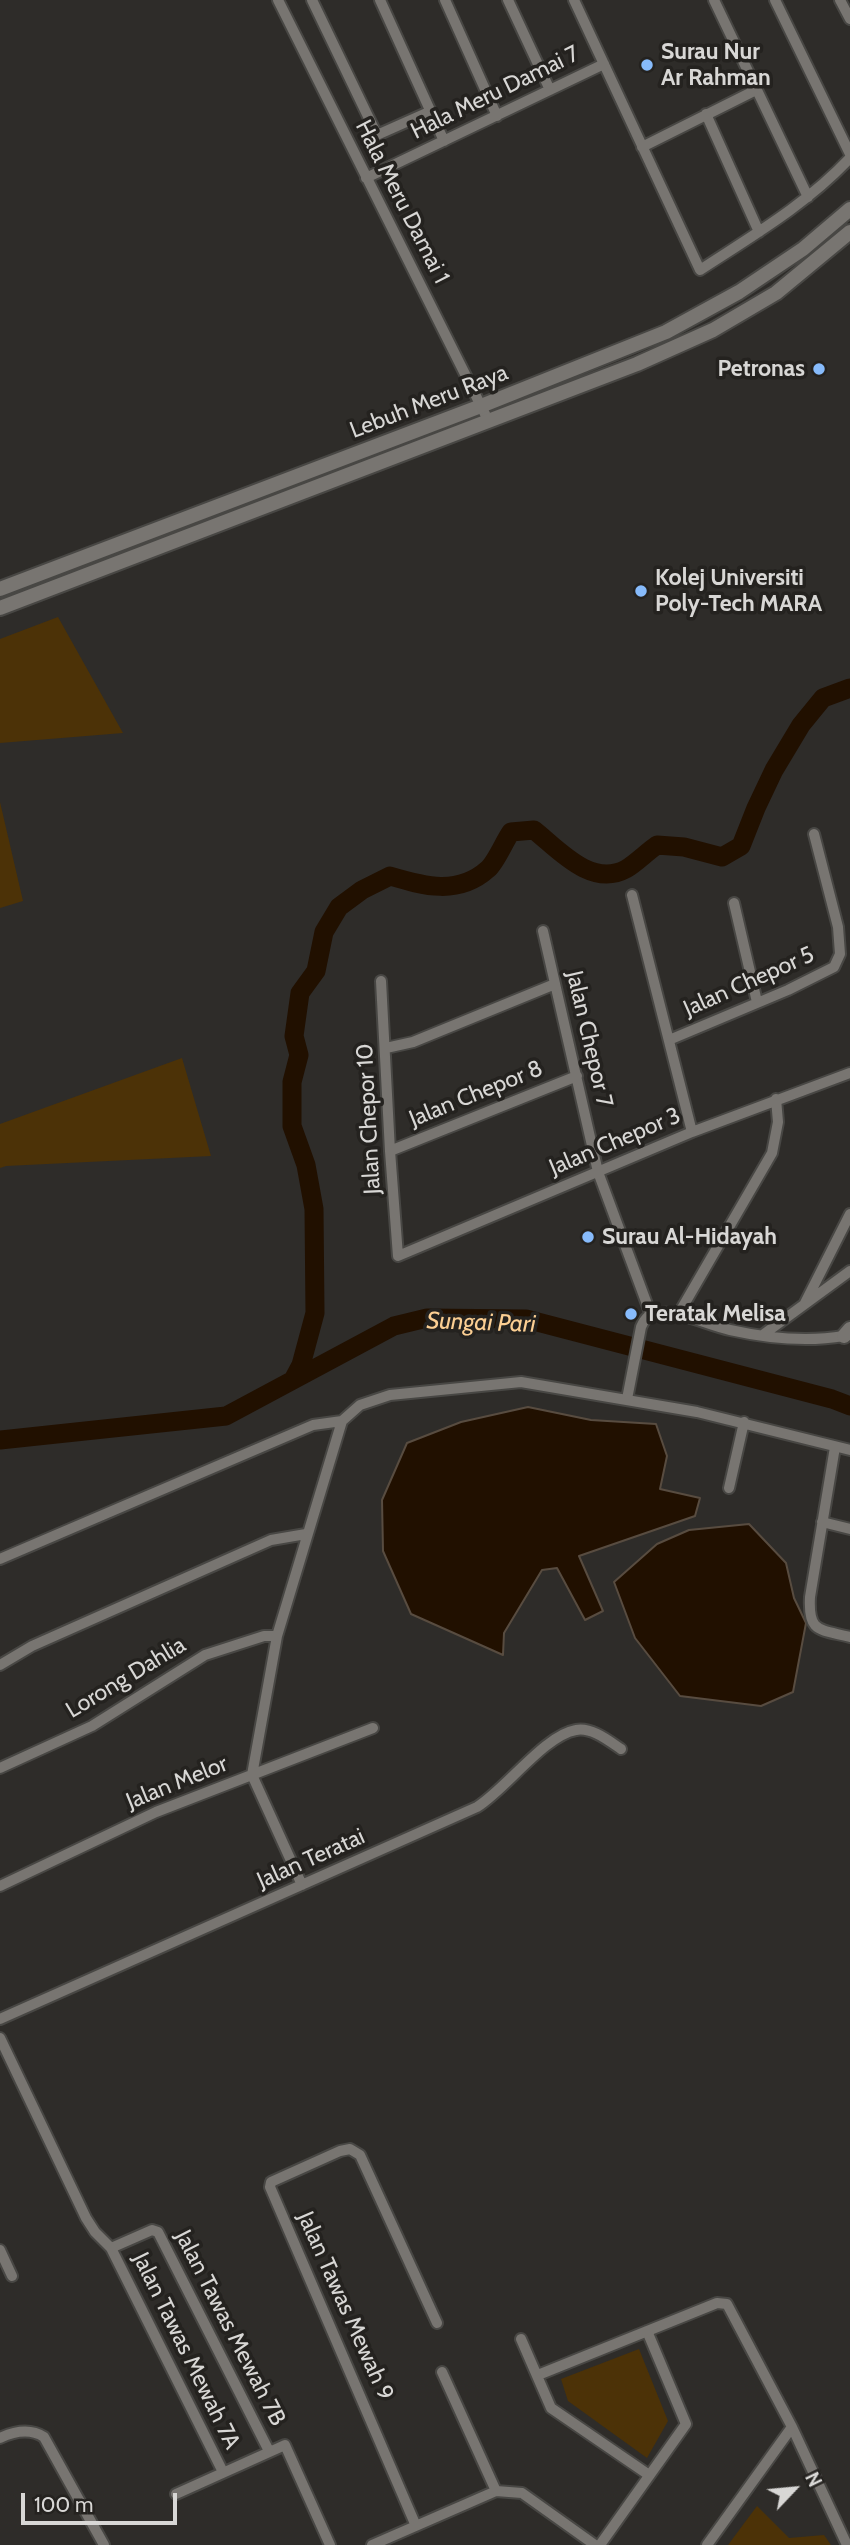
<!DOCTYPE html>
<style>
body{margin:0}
#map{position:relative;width:850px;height:2545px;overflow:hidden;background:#2e2c29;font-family:Cabin,sans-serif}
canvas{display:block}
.north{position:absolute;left:759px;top:2454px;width:70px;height:70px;-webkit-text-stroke:5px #24221f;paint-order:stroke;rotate:64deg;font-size:19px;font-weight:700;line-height:28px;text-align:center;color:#d8d7d5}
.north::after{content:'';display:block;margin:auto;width:24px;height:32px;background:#d8d7d5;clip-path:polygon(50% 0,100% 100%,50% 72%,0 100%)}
.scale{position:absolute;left:21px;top:2493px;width:156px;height:32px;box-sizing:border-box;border:4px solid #d8d7d5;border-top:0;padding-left:9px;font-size:21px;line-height:24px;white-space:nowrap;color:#d8d7d5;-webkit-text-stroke:5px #24221f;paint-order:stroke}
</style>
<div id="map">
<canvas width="850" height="2545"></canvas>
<div class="north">N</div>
<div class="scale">100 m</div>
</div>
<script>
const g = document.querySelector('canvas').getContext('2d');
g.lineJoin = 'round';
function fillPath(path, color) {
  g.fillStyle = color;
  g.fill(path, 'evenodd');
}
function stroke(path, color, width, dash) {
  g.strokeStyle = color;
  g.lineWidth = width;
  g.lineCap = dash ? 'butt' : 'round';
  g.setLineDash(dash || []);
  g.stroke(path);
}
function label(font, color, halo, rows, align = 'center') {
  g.font = font + ' Cabin,sans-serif';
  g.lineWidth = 7;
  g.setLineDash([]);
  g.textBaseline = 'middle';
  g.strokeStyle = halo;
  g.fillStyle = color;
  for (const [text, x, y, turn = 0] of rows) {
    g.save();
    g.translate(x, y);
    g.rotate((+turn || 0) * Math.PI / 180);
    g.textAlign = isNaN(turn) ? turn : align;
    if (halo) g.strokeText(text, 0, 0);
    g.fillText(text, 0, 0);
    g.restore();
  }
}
const green = new Path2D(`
 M58,617l65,116 -123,10v-104z
 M0,802l23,99 -23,7z
 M182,1058l29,98 -205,10 -6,2v-44z
 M639,2349l29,72 -21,37 -79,-57 -7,-22z
 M757,2506l32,32 35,-3 7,10h-103z`);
const water = new Path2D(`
 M528,1407l63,13 65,4 11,32 -7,33 40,9 -5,18 -116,40 24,55 -18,9 -28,-52 -15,2 -38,63 -1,22 -92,-41 -28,-63 -1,-51 25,-57 54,-21z
 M749,1524l37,39 8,35 12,25 -13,69 -32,14 -81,-10 -45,-58 -21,-56 43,-38 32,-14z`);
const river = new Path2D(`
 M293,1380l8,-15 14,-52 -1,-104 -8,-44 -14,-39v-44l7,-27 -5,-19 6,-43 16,-22 8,-39 15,-25 23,-17 28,-14c34,10 68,20 98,-7 8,-7 16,-27 23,-37l23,-2c24,19 57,58 92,39 9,-5 21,-17 31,-24l27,2 38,10 19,-11 15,-38 18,-38 27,-45 22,-27 27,-10
 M0,1440l226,-24 168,-90 33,-8 99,1 306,80 18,7`);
const street = new Path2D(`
 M278,0l211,422
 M312,0l65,135 54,-24
 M380,0l64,141
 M445,0l52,116
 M508,0l42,90
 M574,0l126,270c52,-34 107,-66 150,-112
 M714,0l94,197
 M775,0l75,154
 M840,0l10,19
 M706,114l53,118
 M642,147l114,-57
 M366,178l238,-114
 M632,895l60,237
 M734,903l23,99
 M543,931l55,241 53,143
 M381,981l9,170 8,105 294,-124 158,-59
 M669,1040l119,-50 46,-23 6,-13 -2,-27 -24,-93
 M386,1048l27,-6 142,-58
 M390,1151l187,-75
 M805,1303l45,-89
 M678,1315l94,-162 6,-31 -2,-23
 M764,1334l86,-63
 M627,1399l14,-72c3,-7 7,-13 15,-14 20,-4 54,13 74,17 36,8 78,12 114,6
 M835,1447l-25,150c-2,36 9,32 40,40
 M729,1488l15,-66
 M822,1522l28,7
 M0,1559l313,-134 29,-4
 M0,1665l32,-19 239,-106 35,-6
 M0,1768l92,-42 113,-71 59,-19h13
 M302,1885l-50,-110 25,-139 65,-215 18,-16 30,-10 131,-13 176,30 153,38
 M0,1886l156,-74 217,-84
 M0,2019l477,-212c29,-18 68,-72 99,-77 16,-3 33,11 45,19
 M0,2038l86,180 9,14 16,16 112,224
 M111,2248l41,-18 6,2 111,219
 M0,2250l12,26
 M521,2339l30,69 98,67
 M442,2372l54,119
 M538,2375l179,-72 10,1 65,123 55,118
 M0,2438c15,-7 30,-10 44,-1l60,108
 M176,2494l109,-49 45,100
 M416,2526l-146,-339 1,-5 69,-31 10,-2 10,6 77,168
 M372,2545l124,-54 26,2 73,52
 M600,2545l86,-121 -39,-93
 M707,2545l85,-118`);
const secondary = new Path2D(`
 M0,589l481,-183 185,-74 73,-40 64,-43 47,-40
 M0,608l637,-244 76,-34 63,-37 74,-61
 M844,1336l6,-7`);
const markers = [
 [647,65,7,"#87bbfb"],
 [819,369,7,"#87bbfb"],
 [641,591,7,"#87bbfb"],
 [588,1237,7,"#87bbfb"],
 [631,1314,7,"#87bbfb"]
];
const poiNames = [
 ["Surau Nur",661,52],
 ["Ar Rahman",661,78],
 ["Petronas",805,369,"right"],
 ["Kolej Universiti",655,578],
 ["Poly-Tech MARA",655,604],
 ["Surau Al-Hidayah",602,1237],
 ["Teratak Melisa",645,1314]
];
const streetNames = [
 ["Hala Meru Damai 7",495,93,-26],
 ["Hala Meru Damai 1",402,202,63],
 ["Lebuh Meru Raya",429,402,-21],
 ["Jalan Chepor 5",749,982,-24],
 ["Jalan Chepor 7",589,1039,77],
 ["Jalan Chepor 8",476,1094,-22],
 ["Jalan Chepor 10",369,1119,-93],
 ["Jalan Chepor 3",615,1142,-23],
 ["Lorong Dahlia",126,1678,-31],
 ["Jalan Melor",177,1783,-22],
 ["Jalan Teratai",311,1859,-24],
 ["Jalan Tawas Mewah 9",345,2306,66],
 ["Jalan Tawas Mewah 7B",230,2328,63],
 ["Jalan Tawas Mewah 7A",186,2351,64]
];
const waterNames = [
 ["Sungai Pari",481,1323,2]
];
fillPath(green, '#4c3207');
fillPath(water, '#211000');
stroke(water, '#584c40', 2);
stroke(river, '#211000', 19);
stroke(street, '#484744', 14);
stroke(secondary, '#484744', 18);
stroke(street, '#787571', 10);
stroke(secondary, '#787571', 14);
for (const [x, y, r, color] of markers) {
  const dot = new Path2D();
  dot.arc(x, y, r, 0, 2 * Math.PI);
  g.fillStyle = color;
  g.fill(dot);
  stroke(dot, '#24221f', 2.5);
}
label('bold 23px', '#d8d7d5', '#24221f', poiNames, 'left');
label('23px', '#d8d7d5', '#24221f', streetNames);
label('italic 24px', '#fccf93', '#24221f', waterNames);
</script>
